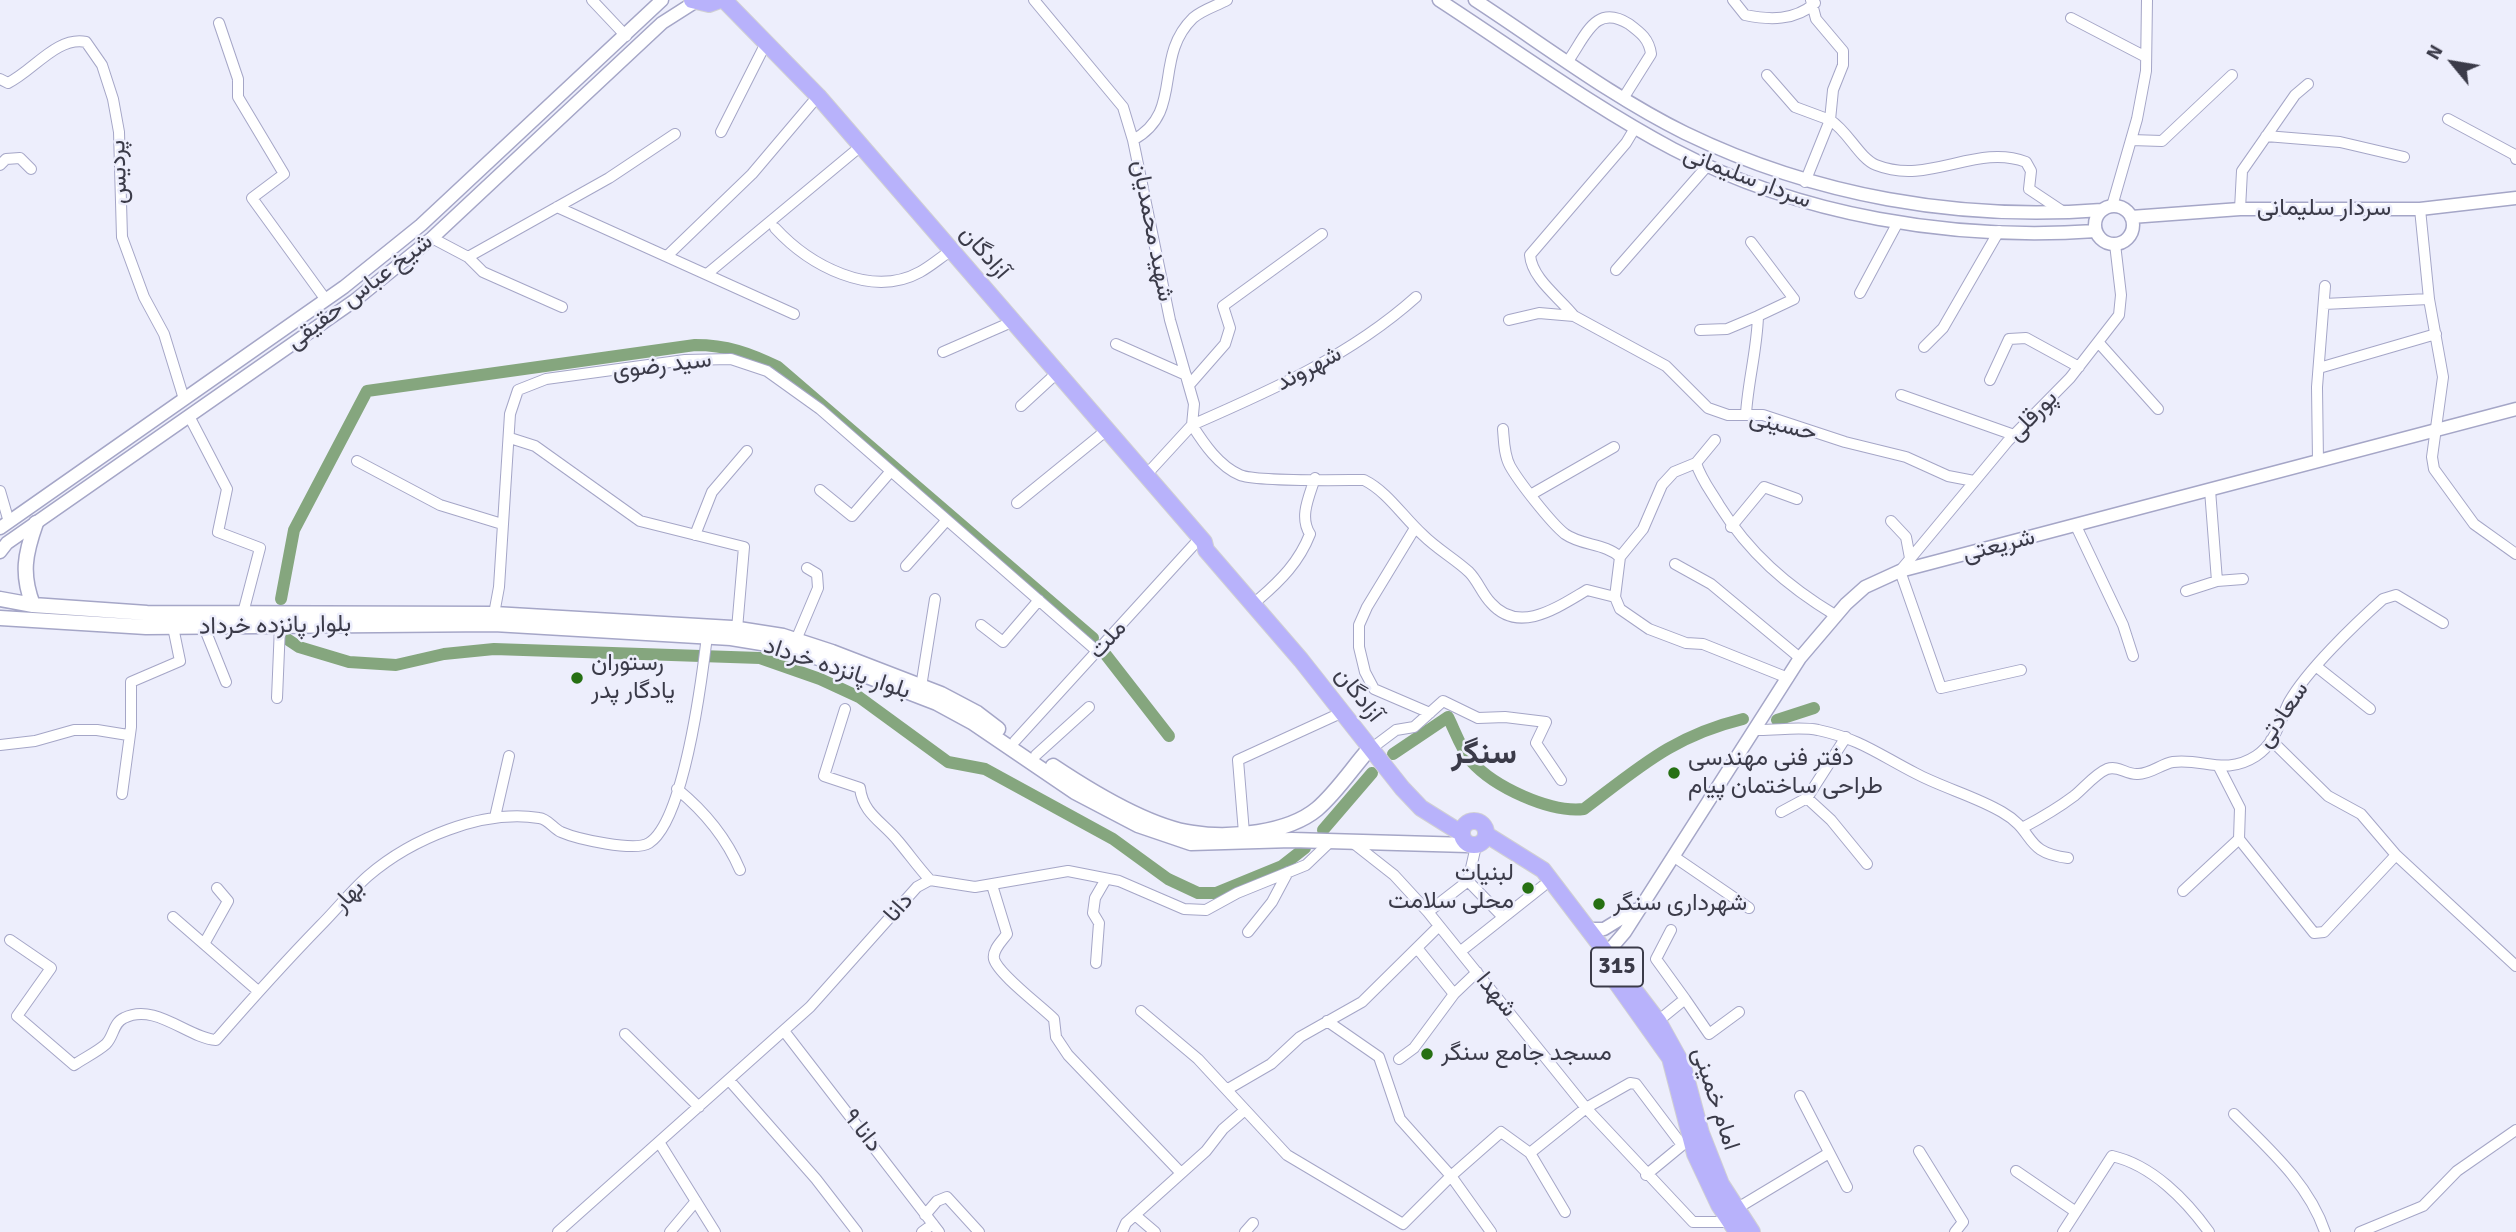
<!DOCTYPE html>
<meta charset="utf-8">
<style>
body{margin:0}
#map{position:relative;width:2516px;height:1232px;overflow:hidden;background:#edeefc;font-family:Signika,sans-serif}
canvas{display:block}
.north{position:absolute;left:2418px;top:28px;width:70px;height:70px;-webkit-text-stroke:5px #edeefc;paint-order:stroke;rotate:300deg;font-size:19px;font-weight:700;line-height:28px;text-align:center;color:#3b3b49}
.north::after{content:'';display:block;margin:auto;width:24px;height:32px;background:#3b3b49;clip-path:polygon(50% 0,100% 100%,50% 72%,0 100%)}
</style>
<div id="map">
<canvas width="2516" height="1232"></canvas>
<div class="north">N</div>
</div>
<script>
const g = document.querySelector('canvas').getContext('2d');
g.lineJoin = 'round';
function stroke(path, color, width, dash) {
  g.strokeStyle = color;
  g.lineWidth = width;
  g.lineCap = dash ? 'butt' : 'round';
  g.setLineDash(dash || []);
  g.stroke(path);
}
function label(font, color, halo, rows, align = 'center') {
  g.font = font + ' Signika,Vazirmatn,sans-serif';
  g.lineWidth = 5;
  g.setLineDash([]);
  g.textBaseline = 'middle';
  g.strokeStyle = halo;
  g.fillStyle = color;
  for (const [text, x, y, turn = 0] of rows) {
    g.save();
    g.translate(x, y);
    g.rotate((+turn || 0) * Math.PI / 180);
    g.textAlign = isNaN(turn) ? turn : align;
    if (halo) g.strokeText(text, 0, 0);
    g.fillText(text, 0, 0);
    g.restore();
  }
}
const canal = new Path2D(`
 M281,599l13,-69 73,-139 328,-46c32,0 54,8 83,22l315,271
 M284,637l15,10 50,15 47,3 48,-11 50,-5 266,9 60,21 39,18 89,65 37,7 128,70 55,40 30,14h18l66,-27 23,-18
 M1106,655l63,81
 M1777,720l37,-12
 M1393,754l55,-37c7,14 13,32 23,44 23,26 79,52 113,48 56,-42 89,-73 159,-90
 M1323,830l49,-57`);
const minor = new Path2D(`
 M592,0l34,36
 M1034,0l89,107 10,33 37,180 24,84 -2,21 -45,49
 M1733,0l12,15c24,5 50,6 70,-12
 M1811,0l5,19 27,32v14l-10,25 -3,30c18,11 29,38 46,45 53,21 100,-22 150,-3l5,9 -2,18 36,24
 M2071,18l75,39
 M219,23l19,56v18l46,77 -32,24 74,102
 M1568,61c18,-25 27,-58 61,-37 12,9 20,15 22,30l-27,43
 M1767,75l28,32 35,13 -25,62
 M0,79l8,4c25,-12 49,-47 78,-41l16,23 11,34 6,33 3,105 22,60 20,37 20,65
 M2448,119l67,36 1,4
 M721,132l45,-89
 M2266,136l74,6 64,15
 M1133,140c52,-28 19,-82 60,-122 9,-8 23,-12 34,-18
 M2131,140l31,1 70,-66
 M0,165l6,-6 14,-1 11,11
 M2112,206l25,-87 9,-48 1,-71
 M557,207l237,107
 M2240,209l2,-38 53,-76 13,-11
 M2420,209l9,90 14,78 -11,80 2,12 40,55 42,30
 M775,228c34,37 96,71 145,44 11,-6 21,-15 32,-22
 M432,238l36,19 15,15 79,35
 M667,256l85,-82 66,-78
 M468,257l141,-79 66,-44
 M1616,270l92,-105
 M707,274l154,-128
 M1860,293l38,-71
 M1416,297c-66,59 -144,93 -224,128 12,19 27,41 48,50 16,7 102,5 124,5 24,12 39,37 59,55 14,14 32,24 46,37 9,9 13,22 22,31 28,32 67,4 96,-13l28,7
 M2324,304l105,-5
 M1574,316c-14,-18 -42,-37 -44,-61l96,-112 9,-15
 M1509,320l30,-7 35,3 92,50 42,42 20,7h35l82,27 61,15 42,19 26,5
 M1700,330l27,-1 31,-13
 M2099,343l59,66
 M1116,344l70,31
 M1924,347l19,-19 56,-97
 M943,352l71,-31
 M2319,368l117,-34
 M1990,380l19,-41 17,-1 53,29
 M1190,384l35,-40 5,-16 -7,-22 99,-72
 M1901,395l113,40
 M1021,406l37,-34
 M1746,414c2,-33 11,-64 12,-98l36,-17 -43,-57
 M189,416l38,73 -9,43 42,16 -17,65
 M1503,429c1,12 1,26 7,37 9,16 41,57 55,68 17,12 40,9 55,23l-5,40
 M510,438l25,8 105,75 104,26 -7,82
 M357,461l83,44 62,19
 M2318,461l-1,-74 8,-101
 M1696,463c5,16 14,27 23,42 30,48 68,81 116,110
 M820,490l32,26 39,-45
 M2210,490l7,91
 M0,491l9,31
 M1532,494l82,-47
 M1017,503l91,-74
 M1891,521l15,16 4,21
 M2076,526l47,99 10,31
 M1731,527l33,-40 33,12
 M1415,528l-48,79 -8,18v22l6,25 9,17 56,24
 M695,535l17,-43 35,-41
 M1620,557l23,-28 19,-44 12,-13 22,-9 19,-23
 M1675,564l36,20 89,74
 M906,566l40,-45
 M2186,591l31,-10 26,-2
 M1615,597l5,12 29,20 37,14 17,1 85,34
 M1259,599c22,-19 40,-37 51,-65 -11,-17 -1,-37 5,-56
 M494,614l5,-27 11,-173 8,-24 28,-11 139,-19 46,-1 36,12 53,38 278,243
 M981,625l22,17 36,-42
 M204,627l22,55
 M796,640l22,-52 -1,-14 -10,-6
 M2317,667l53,42
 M2021,670l-80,18 -41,-117 108,-130 62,-63 49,-63 2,-20 -6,-51
 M921,687l14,-88
 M277,698l3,-72
 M845,709l-21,67 36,12c3,26 23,34 38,53 11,13 20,26 32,39
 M1754,730c21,1 43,-4 64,0 42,9 60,24 97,43 28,15 60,23 87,39 35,20 20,40 66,46
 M2271,740l57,56 33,18 35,41 120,111
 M1015,741l185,-203
 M0,745l35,-4 39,-11h23l31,5
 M1376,745l20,-15 18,-3 29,-26 35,17 27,-1 41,5 -10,21 25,37
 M1036,755l53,-48
 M2219,767l21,41 -1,31 75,94 10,-1 72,-77
 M677,789c27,22 49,48 63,81
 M122,794l9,-67v-45l49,-21 -7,-34
 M1807,798l24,22 36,44
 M1781,812l26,-14 39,-61
 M495,817l14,-61
 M2024,827c17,-9 34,-19 50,-31 10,-8 21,-22 33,-27 12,-4 19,6 31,5 13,0 23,-10 35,-12 31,-4 52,14 83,-6 20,-13 23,-34 33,-54 18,-32 66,-78 94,-103l13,-4 47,28
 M1244,833l-6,-73 105,-48
 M1352,842l42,33 34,37 158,196 107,114h37
 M1476,846l-8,35 34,35
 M1673,856l76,52
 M992,885l15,49c-5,7 -15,16 -13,25 4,15 47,47 60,60l2,18 12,18 113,118
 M2183,891l56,-52
 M1428,912l40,-31
 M173,917l85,74
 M1248,932l24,-30 16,-30
 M10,940l41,28 -34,48 57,49c10,-7 23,-13 32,-21 8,-8 7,-21 18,-26 31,-16 64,20 92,22 34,-39 68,-77 104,-114 16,-16 31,-35 48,-50 43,-37 114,-67 171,-58 9,1 14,10 22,14 16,7 74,20 88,11 35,-22 53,-165 58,-207
 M204,944l24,-43 -11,-13
 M1417,948l37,46
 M1461,951l82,-65
 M1096,963l3,-40 -6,-10 2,-15 11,-19
 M1685,999l24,35 30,-22
 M1141,1011l57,48 89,96 116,69 48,-48 50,-44 29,21 35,59
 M1327,1021l52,36 21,62 51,57 40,56
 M1658,1021l27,-22 -29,-40 15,-29
 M784,1031l155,201
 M625,1034l74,73
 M1399,1059l15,-11 40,-54 23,-22
 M729,1080l87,99 41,53
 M1228,1089l43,-25 29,-27 62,-35 77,-76
 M1800,1096l47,91
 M2234,1114c35,35 75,70 91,118
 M659,1142l56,90
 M1919,1151l44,71 -8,10
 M1530,1153l56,-45 44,-25 6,1 46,61
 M2016,1171l60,41
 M1646,1175l40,-33
 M1736,1209l93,-56
 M925,1215l12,-14 10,-4 32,35
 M1135,1215l20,17
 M558,1232l252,-225 107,-120 13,-7 45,7 93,-16 51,10 65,28 22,1 31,-17 69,-28 24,-23
 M670,1232l26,-31
 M922,1232l11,-8
 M1122,1232l4,-9 80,-72 17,-22 22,-19
 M1245,1232l8,-9
 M2063,1232l49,-76c40,9 74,44 97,76
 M2360,1232l63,-26 34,-35 59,-41`);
const tertiary = new Path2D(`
 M1439,0c77,50 153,106 234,149 127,67 280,92 423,82
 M1475,0c69,45 137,97 210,133 130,63 273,88 417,77
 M2095 225a19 19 0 1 1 38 0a19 19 0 1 1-38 0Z
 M2131,217l109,-8h180l96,-11
 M0,528l344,-241 77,-62 241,-225
 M0,552l7,-9 347,-242 78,-63 230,-215 33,-21
 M1589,929h15l31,-19
 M1600,961l25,-29 175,-274 46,-54 19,-17 35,-16 616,-162`);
const secondary = new Path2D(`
 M0,599l33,6 114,8 347,1 238,14 51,8 49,16 109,42 36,19 21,16
 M33,605c-12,-31 -8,-51 3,-82
 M0,618l146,9 348,-3 237,14 49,8 48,15 109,42 35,19 103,70 63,33 53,18 101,-3 176,5
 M1053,766c36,24 97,61 140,67 37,6 95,0 124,-24 20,-17 36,-42 53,-61`);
const primary = new Path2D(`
 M692,0l17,4 11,-4
 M724,0l94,96 386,446 2,8 95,110 101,128 19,20 40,25
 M1462 833a12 12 0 1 1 24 0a12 12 0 1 1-24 0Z
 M1487,835l56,35 115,151 25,45 18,67 20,51 31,48
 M1616,982l54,76 25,96 24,51 18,27`);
const markers = [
 [577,678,7,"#267013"],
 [1674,773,7,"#267013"],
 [1528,888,7,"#267013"],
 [1599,904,7,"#267013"],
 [1427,1054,7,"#267013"]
];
const shields = [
 [1617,967,52]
];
const shieldNames = [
 ["315",1617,967]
];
const streetNames = [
 ["پردیس",119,172,-92],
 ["سردار سلیمانی",1747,178,21],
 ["سردار سلیمانی",2324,209],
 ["شهید محمدیان",1152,231,79],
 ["آزادگان",984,253,49],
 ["شیخ عباس حقیقی",360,292,-37],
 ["سید رضوی",662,366,-7],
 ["شهروند",1309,369,-28],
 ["پورقلی",2033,416,-46],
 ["حسینی",1783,426,14],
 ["شریعتی",1999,546,-14],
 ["بلوار پانزده خرداد",275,626,-1],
 ["ملت",1108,640,-48],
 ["بلوار پانزده خرداد",837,669,18],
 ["آزادگان",1358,695,52],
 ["سعادتی",2283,715,-56],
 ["بهار",349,896,-46],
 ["دانا",899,908,-49],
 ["شهدا",1496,995,51],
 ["امام خمینی",1715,1099,72],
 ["دانا ۹",862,1131,52]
];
const poiNames = [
 ["رستوران",591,664],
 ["یادگار پدر",591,692],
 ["دفتر فنی مهندسی",1688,759],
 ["طراحی ساختمان پیام",1688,787],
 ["لبنیات",1514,874,"right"],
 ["محلی سلامت",1514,902,"right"],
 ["شهرداری سنگر",1613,904],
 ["مسجد جامع سنگر",1441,1054]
];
const districtNames = [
 ["سنگر",1484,755]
];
stroke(canal, '#85a67e', 12);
stroke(minor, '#a5a6c7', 12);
stroke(tertiary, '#a5a6c7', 15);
stroke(secondary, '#a5a6c7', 17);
stroke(primary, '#d0d0d3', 18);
stroke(minor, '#fff', 10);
stroke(tertiary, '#fff', 12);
stroke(secondary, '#fff', 14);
stroke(primary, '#b8b2fb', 16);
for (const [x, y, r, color] of markers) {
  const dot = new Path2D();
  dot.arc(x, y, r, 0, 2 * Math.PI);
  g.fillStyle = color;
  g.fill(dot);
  stroke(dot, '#edeefc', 2.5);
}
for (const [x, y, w] of shields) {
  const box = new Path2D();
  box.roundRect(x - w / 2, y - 19.5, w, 39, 5);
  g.fillStyle = '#edeefc';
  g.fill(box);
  stroke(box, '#3b3b49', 2);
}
label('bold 23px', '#3b3b49', null, shieldNames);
label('24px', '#3b3b49', '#edeefc', streetNames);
label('24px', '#3b3b49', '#edeefc', poiNames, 'left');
label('bold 32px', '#3b3b49', '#edeefc', districtNames);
</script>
